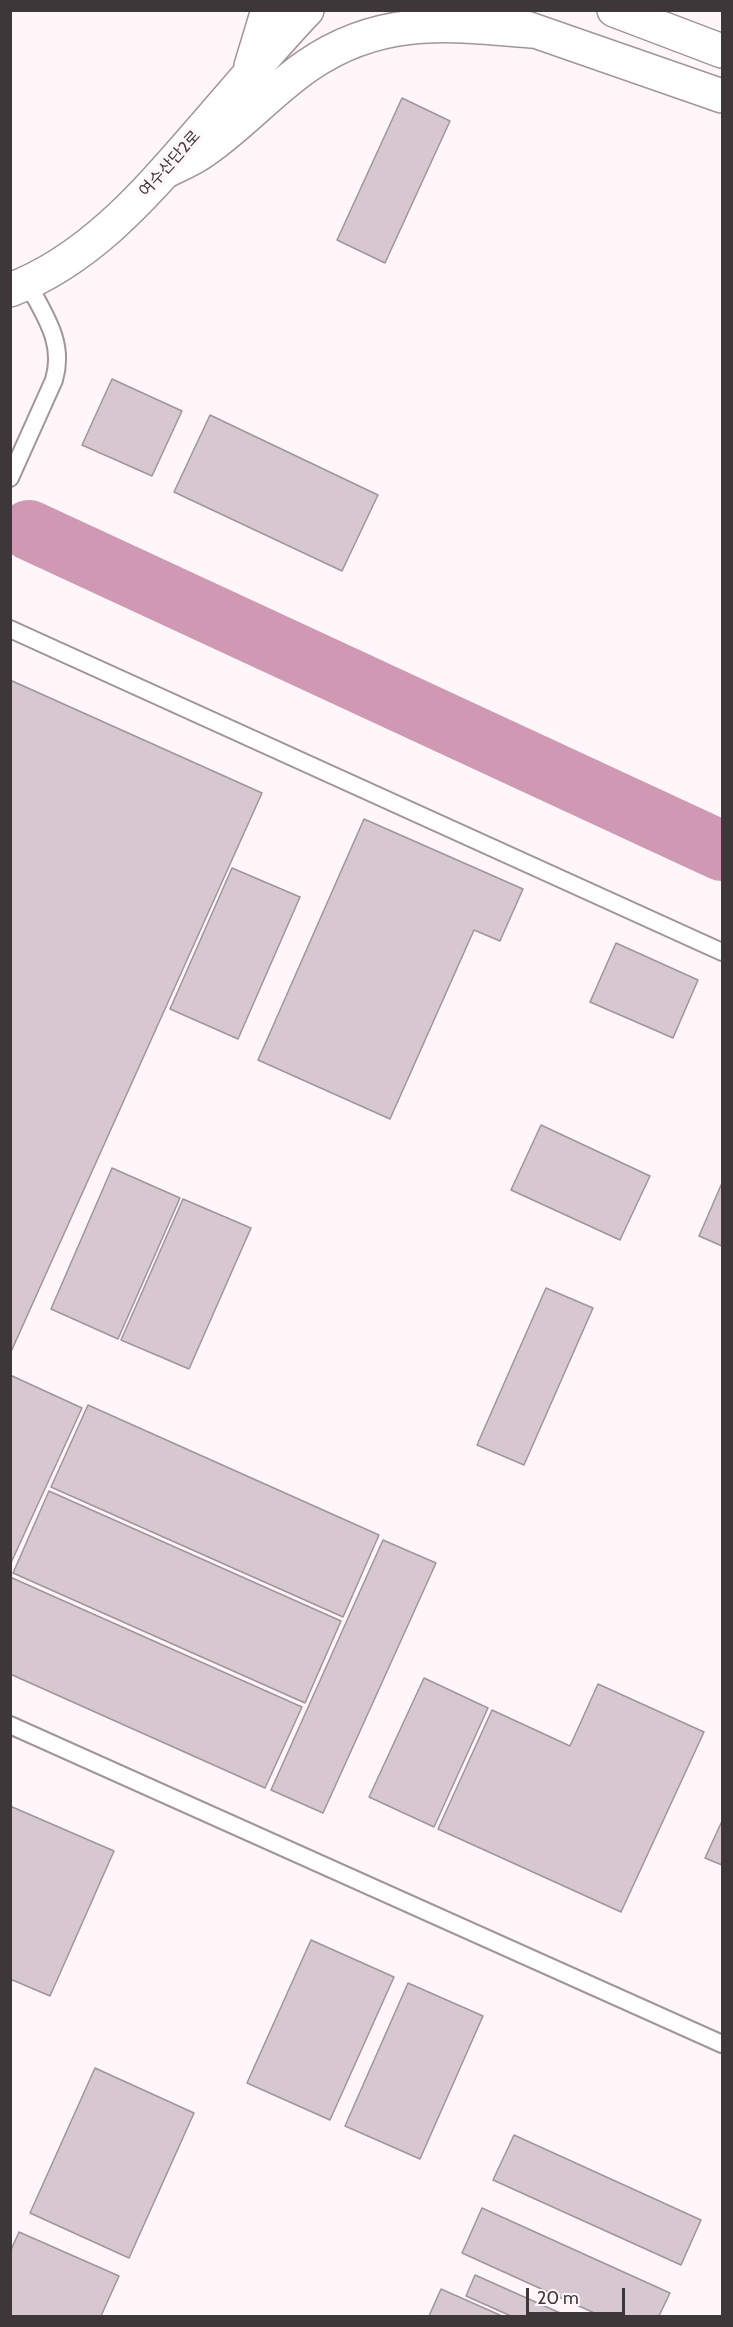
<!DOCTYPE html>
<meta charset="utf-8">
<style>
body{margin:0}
#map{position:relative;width:733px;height:2327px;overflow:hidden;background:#fff6fa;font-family:Cabin,sans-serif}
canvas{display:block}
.frame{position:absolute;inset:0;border:12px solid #3d373a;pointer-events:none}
.scale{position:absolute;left:526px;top:2288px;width:99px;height:27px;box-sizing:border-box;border:3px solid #3d373a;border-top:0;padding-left:8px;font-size:18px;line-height:21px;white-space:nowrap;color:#3d373a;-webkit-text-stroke:4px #fff6fa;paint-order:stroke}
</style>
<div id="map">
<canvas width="733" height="2327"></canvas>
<div class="frame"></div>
<div class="scale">20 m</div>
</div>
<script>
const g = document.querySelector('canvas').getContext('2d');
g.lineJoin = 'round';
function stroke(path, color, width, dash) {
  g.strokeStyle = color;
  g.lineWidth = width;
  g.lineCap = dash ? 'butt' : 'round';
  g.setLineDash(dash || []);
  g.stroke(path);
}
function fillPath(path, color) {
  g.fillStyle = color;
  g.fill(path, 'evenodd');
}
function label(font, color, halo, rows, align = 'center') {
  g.font = font + ' Cabin,"Noto Sans KR",sans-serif';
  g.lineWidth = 6;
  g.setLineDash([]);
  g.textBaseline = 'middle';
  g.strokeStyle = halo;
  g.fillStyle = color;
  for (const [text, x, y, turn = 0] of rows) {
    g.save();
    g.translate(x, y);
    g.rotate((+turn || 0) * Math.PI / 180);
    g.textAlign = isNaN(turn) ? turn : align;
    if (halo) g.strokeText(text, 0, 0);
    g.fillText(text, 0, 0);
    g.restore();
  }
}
const river = new Path2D(`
 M29,530l693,321`);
const building = new Path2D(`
 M402,98l48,23 -65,142 -48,-23z
 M112,379l70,32 -30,65 -70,-31z
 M210,415l168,80 -36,76 -168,-79z
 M10,680l252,113 -252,561z
 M364,819l159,70 -23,52 -26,-11 -84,189 -132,-59z
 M232,868l68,29 -62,142 -68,-30z
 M616,943l82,37 -25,58 -83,-36z
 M541,1125l109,51 -30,64 -109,-50z
 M112,1168l68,30 -62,141 -67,-30z
 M722,1183v63l-23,-10z
 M183,1199l68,29 -62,141 -68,-29z
 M546,1288l47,20 -69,157 -47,-20z
 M10,1375l72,33 -72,157z
 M88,1405l291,130 -36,82 -292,-130z
 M49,1491l292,130 -36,82 -292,-130z
 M383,1540l53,23 -113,250 -52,-23z
 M10,1577l292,130 -37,81 -255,-114z
 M424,1678l64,30 -54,119 -65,-30z
 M598,1684l106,48 -83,180 -183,-83 54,-119 78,36z
 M10,1806l104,45 -64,145 -40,-17z
 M722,1821v44l-17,-7z
 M311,1940l83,37 -64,143 -83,-37z
 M408,1983l75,33 -63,143 -75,-33z
 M95,2068l99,45 -65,145 -99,-45z
 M514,2135l187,85 -20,45 -188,-85z
 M482,2208l188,85 -11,23h-58l-139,-63z
 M19,2232l100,44 -18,40h-91v-64z
 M475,2275l92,41h-56l-45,-20z
 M441,2289l61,27h-73z`);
const service = new Path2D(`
 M10,478l44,-98c11,-37 -9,-64 -26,-96
 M10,629l712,323
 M10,1725l712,319`);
const tertiary = new Path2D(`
 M614,10l108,41
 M512,23l210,73
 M251,66l17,-56
 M164,172c14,-7 29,-13 41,-22 36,-25 66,-59 102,-84 73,-51 142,-42 224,-35
 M10,290c77,-29 133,-93 185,-153 37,-42 73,-86 112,-127`);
const streetNames = [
 ["여수산단2로",170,164,-48]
];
stroke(river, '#cf99b4', 60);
fillPath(building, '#d6c8ce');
stroke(building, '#a1949a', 1.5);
stroke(service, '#a1949a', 20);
stroke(tertiary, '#a1949a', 36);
stroke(service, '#fff', 16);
stroke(tertiary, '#fff', 33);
label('16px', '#3d373a', '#fff6fa', streetNames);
</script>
